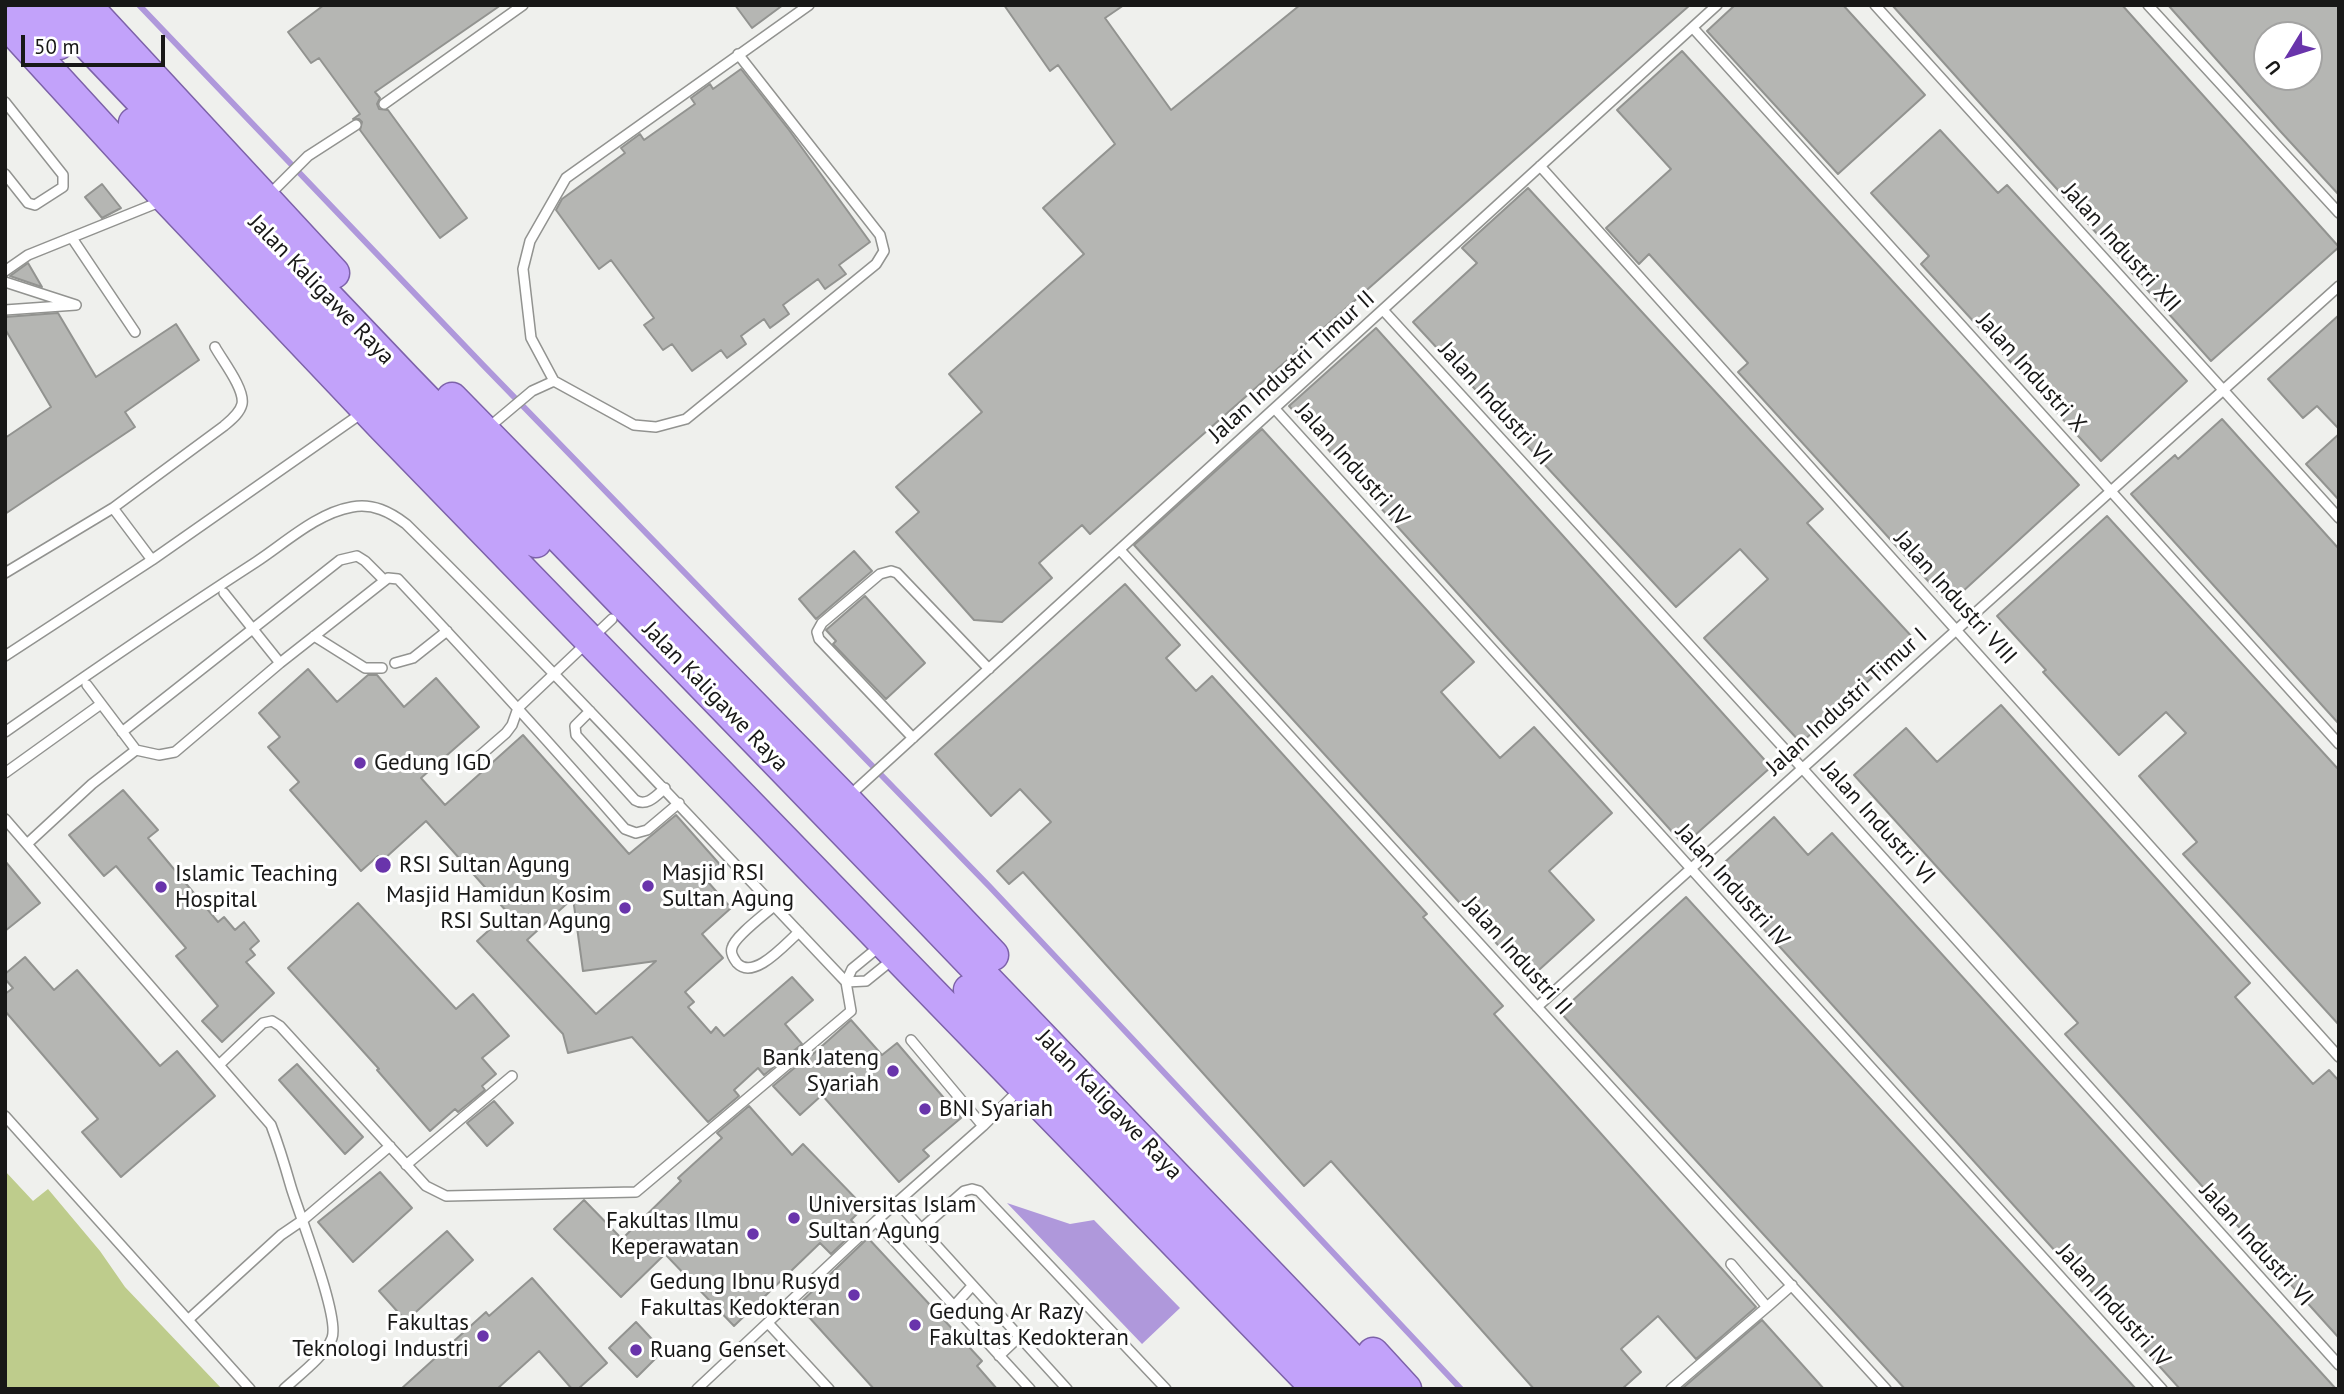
<!DOCTYPE html>
<style>
body{margin:0}
#map{position:relative;width:2344px;height:1394px;overflow:hidden;background:#eff0ed;font-family:"PT Sans",sans-serif}
canvas{display:block}
.frame{position:absolute;inset:0;border:7px solid #181817;pointer-events:none}
.north{position:absolute;left:2253px;top:21px;width:70px;height:70px;box-sizing:border-box;background:#fff;border:2px solid #a3a3a2;border-radius:50%;rotate:232deg;font-size:19px;font-weight:700;line-height:28px;text-align:center;color:#181817}
.north::after{content:'';display:block;margin:auto;width:24px;height:32px;background:#6934ab;clip-path:polygon(50% 0,100% 100%,50% 72%,0 100%)}
.scale{position:absolute;left:21px;top:35px;width:144px;height:32px;box-sizing:border-box;border:4px solid #181817;border-top:0;padding-left:9px;font-size:21px;line-height:24px;white-space:nowrap;color:#181817;-webkit-text-stroke:5px #fff;paint-order:stroke}
</style>
<div id="map">
<canvas width="2344" height="1394"></canvas>
<div class="frame"></div>
<div class="north">U</div>
<div class="scale">50 m</div>
</div>
<script>
const g = document.querySelector('canvas').getContext('2d');
g.lineJoin = 'round';
function fillPath(path, color) {
  g.fillStyle = color;
  g.fill(path, 'evenodd');
}
function stroke(path, color, width, dash) {
  g.strokeStyle = color;
  g.lineWidth = width;
  g.lineCap = dash ? 'butt' : 'round';
  g.setLineDash(dash || []);
  g.stroke(path);
}
function label(font, color, halo, rows, align = 'center') {
  g.font = font + ' "PT Sans",sans-serif';
  g.lineWidth = 6;
  g.setLineDash([]);
  g.textBaseline = 'middle';
  g.strokeStyle = halo;
  g.fillStyle = color;
  for (const [text, x, y, turn = 0] of rows) {
    g.save();
    g.translate(x, y);
    g.rotate((+turn || 0) * Math.PI / 180);
    g.textAlign = isNaN(turn) ? turn : align;
    if (halo) g.strokeText(text, 0, 0);
    g.fillText(text, 0, 0);
    g.restore();
  }
}
const green = new Path2D(`
 M5,1171l28,30 15,-12 52,62 25,36 97,102h-217z`);
const water = new Path2D(`
 M1007,1203l63,21 24,-4 86,88 -38,36z`);
const stream = new Path2D(`
 M139,5l344,360 506,521 472,503`);
const building = new Path2D(`
 M324,5h177l-126,87 5,6 -3,6 2,5 9,1 79,108 -27,20 -80,-108 2,-8 -3,-3h-6l7,-5 -41,-56 -8,5 -23,-31z
 M735,5h48l-31,23z
 M1004,5h120l-19,13 66,92 129,-105h390l-600,529 -8,-9 -43,38 13,15 -50,44 -28,-2 -78,-88 23,-20 -23,-25 86,-75 -33,-38 135,-120 -41,-46 72,-64 -57,-79 -8,6z
 M1735,5h108l82,90 -87,79 -131,-143z
 M1892,5h230l217,242 -128,114z
 M2168,5h171v190l-58,-63zM2267,35h42v42h-42z
 M1682,51l397,434 -130,119 -211,-232 10,-9 -99,-109 -10,10 -33,-36 65,-59 -54,-59z
 M741,69l48,61 81,112 -31,23 7,9 -21,15 -7,-10 -35,26 6,9 -19,14 -6,-9 -23,17 5,8 -19,14 -6,-8 -29,21 -20,-27 -9,6 -19,-25 10,-7 -43,-58 -12,9 -43,-59 6,-11 63,-46 -4,-5 19,-14 4,6 51,-36 -4,-6 19,-14 3,5z
 M1940,130l58,63 9,-8 180,196 -86,80 -180,-197 8,-8 -58,-63z
 M102,184l19,24 -19,10 -17,-21z
 M1528,188l295,321 -16,14 107,116 -113,104 -97,-105 64,-59 -28,-30 -64,58 -263,-285 64,-59 -15,-15z
 M28,263l14,24 -32,-11z
 M58,313l38,64 80,-53 23,36 -74,52 10,15 -130,87v-76l46,-31 -46,-78v-12z
 M2339,315v114l-22,-23 -14,12 -35,-39z
 M1376,328l395,439 -87,78 -395,-439z
 M2222,419l117,130v175l-208,-230 44,-39 3,4z
 M1262,429l212,233 -33,30 59,66 34,-31 78,86 -63,58 45,49 -65,59 -395,-434z
 M2339,434v66l-33,-36z
 M2107,516l232,254v255l-156,-171 14,-12 -58,-66 47,-43 -20,-21 -47,43 -76,-83 3,-2 -49,-54z
 M854,551l18,20 -56,48 -17,-20z
 M1125,584l55,61 -14,13 30,33 16,-15 215,238 -4,3 80,89 -9,8 262,293 -60,52 -38,-43 -37,33 20,23 -19,17h-88l-203,-228 -27,25 -281,-314 -14,12 -12,-13 54,-49 -31,-33 -29,27 -56,-62z
 M865,596l60,67 -39,36 -53,-55 3,-3 -10,-11z
 M308,669l29,33 31,-27h9l27,32 32,-29 43,49 -58,51 24,27 78,-70 106,119 47,-39 47,53 -15,14 23,26 -29,26 21,24 -38,34 9,10 -6,5 23,26 5,-6 8,9 68,-59 21,23 -28,24 17,20 -38,31 -6,-7 -24,22 5,6 -31,26 -76,-85 -64,16 -5,-19 -86,-93 31,-28 -82,-92 -43,39 -5,-4 -17,15 -71,-81 9,-8 -31,-35 12,-10 -21,-24zM573,898l10,73 73,-10 -60,53 -69,-74z
 M2001,705l249,278 -15,14 78,87 16,-14 10,11v257l-274,-304 13,-11 -224,-248 52,-47 31,34z
 M123,790l35,40 -10,8 70,84 6,-5 11,13 9,-8 15,19 -9,8 5,6 -9,7 28,31 -52,49 -20,-21 16,-15 -42,-50 10,-8 -70,-82 -12,10 -35,-41z
 M1774,817l34,38 24,-22 504,556h-156l-467,-516z
 M5,861l35,42 -35,28z
 M1686,897l385,421 65,71h-231l-345,-377z
 M358,903l98,106 17,-15 36,42 -27,22 14,16 -14,12 3,4 -27,22 -3,-3 -25,22 -53,-61 2,-1 -91,-101z
 M25,957l29,33 23,-20 83,96 17,-15 38,45 -94,81 -39,-45 16,-13 -93,-108v-17l8,-6 -8,-9v-5z
 M851,1020l31,35 15,-12 64,75 -38,32 6,6 -30,26 -77,-87 -22,20 -27,-29 38,-32 1,1z
 M297,1064l66,73 -18,17 -66,-74z
 M494,1101l19,22 -26,23 -20,-23z
 M749,1106l43,49 11,-11 61,63 -13,13 7,8 -27,26 -11,-11 -86,83 -69,-72 -44,43 -67,-68 30,-29 38,39 59,-58 -3,-3 44,-40 -5,-5z
 M380,1172l32,36 -59,54 -35,-40z
 M447,1231l26,29 -67,61 -27,-30z
 M868,1238l114,123 -5,5 20,23h-123l-76,-84z
 M532,1278l75,85 -29,26h-6l-33,-38 -42,38h-96l85,-77 3,4z
 M1762,1320l62,69h-142l2,-2z
 M636,1322l27,29 -26,26 -28,-29z`);
const service = new Path2D(`
 M1875,5l464,513
 M2148,5l191,208
 M1693,28l646,716
 M5,102l58,73v12l-28,18 -7,-2 -23,-29
 M384,104l139,-99
 M1540,166l799,891
 M268,196l40,-40 48,-31
 M72,238l63,94
 M5,271l23,-16 134,-54
 M5,282l71,23 -71,5
 M1383,310l419,458 537,597
 M554,381l-23,-43 -8,-69 7,-28 36,-63 243,-173
 M1275,409l887,980
 M488,428l44,-37 22,-10 80,44 22,2 30,-8 190,-155 8,-13 -4,-16 -142,-181
 M113,508l39,52
 M1120,550l766,839
 M5,573l108,-65 111,-82c7,-6 16,-13 18,-22 3,-15 -20,-44 -27,-57
 M224,593l56,70
 M314,636l51,32h17
 M5,656l147,-96 210,-147
 M395,663l18,-5 34,-27
 M87,685l49,65
 M590,711l-15,15 1,9 59,65c12,7 21,-4 30,-12
 M5,732c83,-58 166,-115 251,-170 29,-19 61,-49 96,-55 21,-4 38,5 54,17 151,149 294,304 440,458l5,29 -215,181 -190,4 -20,-10 -146,-160 -8,-5 -9,2 -44,42
 M122,732l218,-172 17,-4 8,5 19,19
 M913,738l-94,-99 -2,-7 5,-9 58,-49 11,-3 6,2 92,96
 M468,766l38,-33 6,-8 6,-17 94,-89
 M5,773l96,-69
 M849,796l868,-791
 M5,819l266,306c8,21 14,41 20,62 8,27 49,130 41,151 -6,17 -34,38 -48,51
 M27,844l65,-60 44,-34 23,5 16,-3 105,-89 108,-85 10,1c77,82 153,165 227,250l11,4 11,-3 32,-27
 M774,906c-9,8 -40,31 -42,42 -2,5 2,11 5,15 17,18 48,-19 62,-31
 M846,982l20,-1 26,-21
 M846,982l6,-13 28,-23
 M1537,1007l802,-721
 M911,1040l72,86
 M5,1116l245,273
 M406,1165l106,-89
 M897,1202l170,187
 M876,1221l107,-95 36,-36
 M921,1229l43,-38 8,-2 7,2 187,198
 M1731,1264l36,43 25,-22
 M954,1306l18,-20
 M189,1319l92,-84 22,-15 87,-74
 M768,1323l61,66
 M999,1356l20,-19
 M697,1389l179,-168 154,168
 M1671,1389l96,-82`);
const trunk = new Path2D(`
 M23,5l36,39
 M50,5l356,374 515,532 459,478
 M86,5l248,268
 M5,22l162,177 215,227 935,963
 M134,123l270,285 132,134
 M452,398l394,402 147,155
 M969,990l378,399
 M1373,1353l33,36`);
const markers = [
 [360,763,7,"#6934ab"],
 [383,865,9,"#6934ab"],
 [648,886,7,"#6934ab"],
 [161,887,7,"#6934ab"],
 [625,908,7,"#6934ab"],
 [893,1071,7,"#6934ab"],
 [925,1109,7,"#6934ab"],
 [794,1218,7,"#6934ab"],
 [753,1234,7,"#6934ab"],
 [854,1295,7,"#6934ab"],
 [915,1325,7,"#6934ab"],
 [483,1336,7,"#6934ab"],
 [636,1350,7,"#6934ab"]
];
const streetNames = [
 ["Jalan Industri XII",2121,248,48],
 ["Jalan Kaligawe Raya",321,290,46],
 ["Jalan Industri Timur II",1292,367,-42],
 ["Jalan Industri X",2031,373,48],
 ["Jalan Industri VI",1495,404,48],
 ["Jalan Industri IV",1352,465,48],
 ["Jalan Industri VIII",1955,598,48],
 ["Jalan Kaligawe Raya",715,697,46],
 ["Jalan Industri Timur I",1847,702,-42],
 ["Jalan Industri VI",1878,823,48],
 ["Jalan Industri IV",1732,886,48],
 ["Jalan Industri II",1517,956,48],
 ["Jalan Kaligawe Raya",1109,1105,46],
 ["Jalan Industri VI",2256,1245,48],
 ["Jalan Industri IV",2113,1306,48]
];
const poiNames = [
 ["Gedung IGD",374,763],
 ["RSI Sultan Agung",399,865],
 ["Masjid RSI",662,873],
 ["Sultan Agung",662,899],
 ["Islamic Teaching",175,874],
 ["Hospital",175,900],
 ["Masjid Hamidun Kosim",611,895,"right"],
 ["RSI Sultan Agung",611,921,"right"],
 ["Bank Jateng",879,1058,"right"],
 ["Syariah",879,1084,"right"],
 ["BNI Syariah",939,1109],
 ["Universitas Islam",808,1205],
 ["Sultan Agung",808,1231],
 ["Fakultas Ilmu",739,1221,"right"],
 ["Keperawatan",739,1247,"right"],
 ["Gedung Ibnu Rusyd",840,1282,"right"],
 ["Fakultas Kedokteran",840,1308,"right"],
 ["Gedung Ar Razy",929,1312],
 ["Fakultas Kedokteran",929,1338],
 ["Fakultas",469,1323,"right"],
 ["Teknologi Industri",469,1349,"right"],
 ["Ruang Genset",650,1350]
];
fillPath(green, '#becc8c');
fillPath(water, '#af98db');
stroke(stream, '#af98db', 6);
fillPath(building, '#b5b6b3');
stroke(building, '#929390', 2);
stroke(service, '#929390', 12);
stroke(trunk, '#7d62a9', 33);
stroke(service, '#fff', 9);
stroke(trunk, '#c2a2fa', 30);
for (const [x, y, r, color] of markers) {
  const dot = new Path2D();
  dot.arc(x, y, r, 0, 2 * Math.PI);
  g.fillStyle = color;
  g.fill(dot);
  stroke(dot, '#fff', 2.5);
}
label('23px', '#181817', '#fff', streetNames);
label('23px', '#181817', '#fff', poiNames, 'left');
</script>
